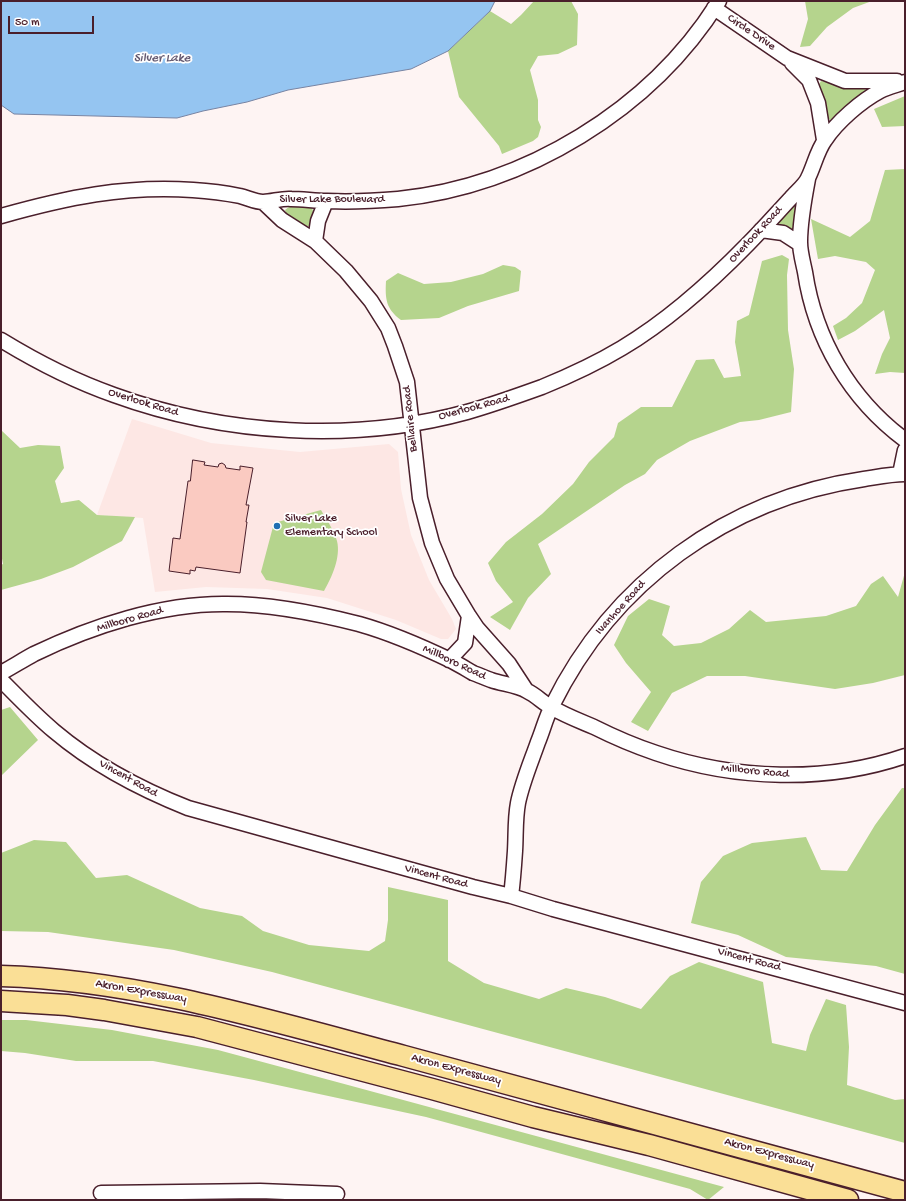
<!DOCTYPE html>
<style>
body{margin:0}
#map{position:relative;width:906px;height:1201px;overflow:hidden;background:#fef4f3;font-family:"Gochi Hand",sans-serif}
canvas{display:block}
.frame{position:absolute;inset:0;border:2px solid #4a1f2b;pointer-events:none}
.scale{position:absolute;left:8px;top:16px;width:86px;height:18px;box-sizing:border-box;border:2px solid #4a1f2b;border-top:0;padding-left:5px;font-size:12px;line-height:14px;white-space:nowrap;color:#4a1f2b;-webkit-text-stroke:3px #fff;paint-order:stroke}
</style>
<div id="map">
<canvas width="906" height="1201"></canvas>
<div class="frame"></div>
<div class="scale">50 m</div>
</div>
<script>
const g = document.querySelector('canvas').getContext('2d');
g.lineJoin = 'round';
function fillPath(path, color) {
  g.fillStyle = color;
  g.fill(path, 'evenodd');
}
function stroke(path, color, width, dash) {
  g.strokeStyle = color;
  g.lineWidth = width;
  g.lineCap = dash ? 'butt' : 'round';
  g.setLineDash(dash || []);
  g.stroke(path);
}
function label(font, color, halo, rows, align = 'center') {
  g.font = font + ' "Gochi Hand",sans-serif';
  g.lineWidth = 3.5;
  g.setLineDash([]);
  g.textBaseline = 'middle';
  g.strokeStyle = halo;
  g.fillStyle = color;
  for (const [text, x, y, turn = 0] of rows) {
    g.save();
    g.translate(x, y);
    g.rotate((+turn || 0) * Math.PI / 180);
    g.textAlign = isNaN(turn) ? turn : align;
    if (halo) g.strokeText(text, 0, 0);
    g.fillText(text, 0, 0);
    g.restore();
  }
}
const built = new Path2D(`
 M132,419l79,24 89,9 89,-8 9,8 3,37 10,46 18,45 23,39 4,10 -8,10h-7l-45,-19 -69,-22 -60,-9 -61,-2 -51,5 -12,-74 -46,-3z`);
const green = new Path2D(`
 M534,1h37l7,13 -1,31 -19,9 -20,2 -8,14 8,30v20l3,7 -3,10 -5,4 -31,13 -3,-8 -40,-49 -11,-46 42,-40 21,13 10,-9z
 M805,1h67l-19,7 -26,19 -17,19 -10,1 8,-28z
 M821,81l42,8h2l1,3 -33,28h-2l-3,-1 -10,-33z
 M905,96v30l-23,1 -8,-18z
 M905,169v204l-15,-1 -15,2 7,-20 8,-16 -6,-28 -29,21 -17,9 -5,-14 13,-8 16,-15 13,-33 -9,-8 -31,-6 -17,3 -7,-40 39,18 20,-16 15,-51z
 M792,204l3,3 -1,24 -14,-6 -3,-3z
 M290,206l22,2 1,3 -4,15h-4l-18,-11 -2,-5z
 M782,255l7,4 -2,16 1,55 6,39 -3,43 -32,8 -19,2 -50,19 -33,19 -12,14 -20,11 -87,59 13,30 -23,24 -18,32 -20,-13 23,-15 -17,-21 -8,-18 18,-21 36,-28 31,-30 16,-22 25,-25 4,-14 23,-16h31l24,-47 18,-1 10,19 17,-2 -6,-34 2,-21 12,-6 13,-54z
 M503,265l12,2 6,4 -2,20 -51,15 -29,12 -38,2c-15,-11 -16,-21 -15,-39l12,-8 26,11 27,-2 32,-8z
 M1,430l19,18 18,-3 22,1 4,22 -9,13 6,22 18,-3 18,15 38,2 -13,24 -49,26 -32,12 -40,11v-25l2,-1 -2,-11z
 M321,510c5,9 13,20 16,31 4,16 -5,36 -13,50l-58,-11 -5,-8 13,-49z
 M905,572v103l-32,8 -38,6 -90,-13h-38l-35,17 -24,38 -17,-9 20,-30 -25,-29 -12,-18 14,-29 21,-17 21,7 -8,29 12,11 27,-3 28,-14 21,-19 16,12 60,-6 30,-10 15,-22 12,-8 15,21z
 M10,707l28,33 -37,36v-66z
 M902,788h3v186l-29,-8 -90,-9 -48,-22 -47,-12 10,-41 22,-26 29,-13 54,-6 15,33 26,1 28,-46z
 M34,840l32,2 30,36 31,-3 73,33 42,8 21,15 46,14 60,6 16,-10 3,-21v-33l60,13v61l36,22 55,16 27,-11 39,9 36,12 29,-33 29,-14 64,20 9,61 34,8 4,-16 16,-36 20,6 3,42 -2,38 48,15 10,-1v44l-633,-171 -98,-22 -126,-18 -47,-1v-78z
 M1,1020h25l86,10 106,20 130,35 376,102 -16,13 -18,-11 -264,-72 -172,-37 -101,-19h-77l-51,-8 -24,-2z`);
const water = new Path2D(`
 M1,1h494l-5,10 -42,40 -37,18 -123,21 -41,12 -44,9 -26,7 -163,-4 -13,-9z`);
const building = new Path2D(`
 M193,460l12,2 -1,3 14,2 1,-3 3,-1 3,2 1,3 14,2v-4l13,2 -7,37h3l-3,17h1l-7,51 -44,-6 -1,4 -5,-1v4l-21,-3 4,-33 7,1 8,-58h2z`);
const minor = new Path2D(`
 M714,8l73,50 58,23h52
 M792,63l17,17 9,23 6,37
 M808,179c-4,21 -8,42 -8,63 0,10 3,20 5,30 10,67 45,127 100,168
 M263,202l19,18 33,21 31,30 25,30 17,27 7,18 12,36 13,116 12,45 15,36 22,37 -4,27 -16,17
 M1,216c64,-18 124,-31 192,-26 16,1 32,3 47,6 8,2 16,6 23,6 9,0 19,-4 28,-3 12,0 24,2 36,2 23,1 47,0 71,-2 127,-13 253,-89 321,-198
 M761,230l22,3 17,11
 M315,241l3,-20 8,-20
 M1,340c36,22 73,41 113,55 110,40 240,48 353,17 25,-7 50,-16 75,-25 27,-11 55,-24 80,-39 47,-28 88,-65 126,-104 15,-15 29,-31 43,-46 5,-6 14,-13 17,-20 6,-12 9,-27 17,-38 12,-18 36,-39 55,-49 8,-4 17,-6 25,-9
 M900,474l5,-24
 M469,616l8,12 32,36 17,26
 M1,673c11,-6 22,-13 33,-19 58,-28 128,-51 193,-50 45,0 89,9 132,20 32,9 64,23 93,37 8,4 14,8 21,12 6,2 12,5 18,7 11,4 26,5 36,11 9,4 16,12 24,16 13,8 29,14 43,20 20,10 41,19 62,26 79,27 170,30 249,3
 M1,680c17,17 34,35 53,51 39,33 86,58 134,77l285,79 38,9 42,13 352,94
 M511,896c2,-15 3,-30 4,-45 1,-16 0,-32 3,-48 4,-20 13,-41 20,-61 5,-12 8,-25 14,-36 61,-124 175,-207 312,-227 13,-2 27,-5 41,-5
 M101,1193l159,-2 77,3`);
const highway = new Path2D(`
 M1,976c138,4 270,45 403,80 167,45 334,90 501,136
 M1,1001l66,4 37,5 93,17 235,62 101,28 116,28 199,55`);
const markers = [
 [277,526,4,"#1f6fb2"]
];
const streetNames = [
 ["Circle Drive",751,33,34],
 ["Silver Lake Boulevard",332,200],
 ["Overlook Road",756,235,-47],
 ["Overlook Road",143,403,17],
 ["Overlook Road",474,408,-15],
 ["Bellaire Road",411,419,-96],
 ["Ivanhoe Road",621,608,-48],
 ["Millboro Road",130,620,-16],
 ["Millboro Road",454,663,25],
 ["Millboro Road",755,772,5],
 ["Vincent Road",128,779,29],
 ["Vincent Road",436,877,15],
 ["Vincent Road",749,960,15],
 ["Akron Expressway",141,992,10],
 ["Akron Expressway",456,1070,15],
 ["Akron Expressway",769,1154,15]
];
const poiNames = [
 ["Silver Lake",285,519],
 ["Elementary School",285,533]
];
const waterNames = [
 ["Silver Lake",162,59]
];
fillPath(built, '#fde7e4');
fillPath(green, '#b5d48d');
fillPath(water, '#95c5f1');
stroke(water, '#7783a2', 1);
fillPath(building, '#facac1');
stroke(building, '#4a1f2b', 1);
stroke(minor, '#4a1f2b', 17);
stroke(highway, '#4a1f2b', 23);
stroke(minor, '#fff', 14);
stroke(highway, '#fadf96', 20);
for (const [x, y, r, color] of markers) {
  const dot = new Path2D();
  dot.arc(x, y, r, 0, 2 * Math.PI);
  g.fillStyle = color;
  g.fill(dot);
  stroke(dot, '#fff', 1.5);
}
label('12px', '#4a1f2b', '#fff', streetNames);
label('12px', '#4a1f2b', '#fff', poiNames, 'left');
label('italic 13px', '#645970', '#fff', waterNames);
</script>
